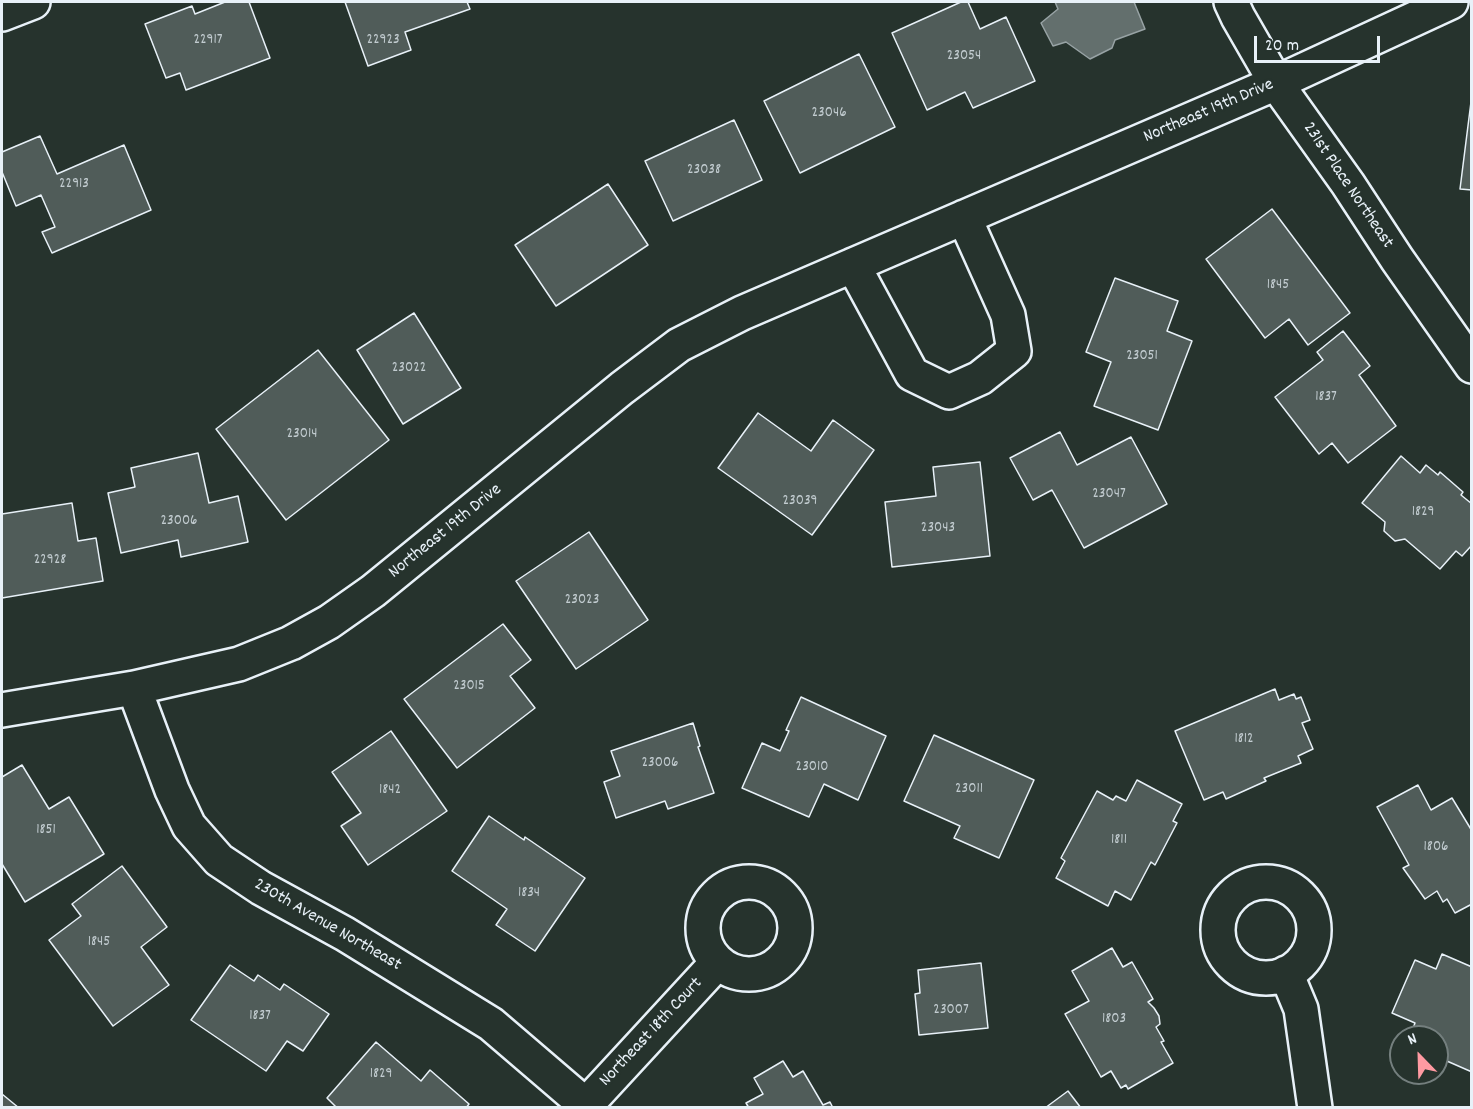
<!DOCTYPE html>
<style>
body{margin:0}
#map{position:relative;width:1473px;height:1109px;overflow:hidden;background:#26332d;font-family:Dekko,sans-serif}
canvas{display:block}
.frame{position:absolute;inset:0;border:3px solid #e8f1f8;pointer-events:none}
.north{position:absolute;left:1389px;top:1025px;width:60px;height:60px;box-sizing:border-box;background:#26332d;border:2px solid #747f7e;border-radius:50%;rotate:337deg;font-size:16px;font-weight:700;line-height:24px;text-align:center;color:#e8f1f8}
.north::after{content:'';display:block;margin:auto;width:21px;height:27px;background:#ff9aa2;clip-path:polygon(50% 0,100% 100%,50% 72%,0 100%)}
.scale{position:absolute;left:1254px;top:36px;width:126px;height:27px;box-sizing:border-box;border:3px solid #e8f1f8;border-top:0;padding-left:8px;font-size:18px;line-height:21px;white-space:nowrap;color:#e8f1f8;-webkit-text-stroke:4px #26332d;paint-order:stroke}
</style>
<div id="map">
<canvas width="1473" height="1109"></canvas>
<div class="frame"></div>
<div class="north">N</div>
<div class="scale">20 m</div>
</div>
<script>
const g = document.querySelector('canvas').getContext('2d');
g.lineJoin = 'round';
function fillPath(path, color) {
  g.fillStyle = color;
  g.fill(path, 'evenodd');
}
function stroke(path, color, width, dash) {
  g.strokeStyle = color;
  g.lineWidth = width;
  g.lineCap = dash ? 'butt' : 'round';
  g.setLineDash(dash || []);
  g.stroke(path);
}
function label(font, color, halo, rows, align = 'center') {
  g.font = font + ' Dekko,sans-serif';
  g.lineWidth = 5;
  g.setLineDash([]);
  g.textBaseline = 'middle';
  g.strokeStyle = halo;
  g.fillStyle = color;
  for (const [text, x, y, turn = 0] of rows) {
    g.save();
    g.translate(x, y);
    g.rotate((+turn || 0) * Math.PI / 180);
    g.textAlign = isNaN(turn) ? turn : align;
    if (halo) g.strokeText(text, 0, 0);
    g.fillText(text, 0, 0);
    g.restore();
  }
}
const water = new Path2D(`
 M1055,2h79l11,27 -30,11 -3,8 -22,11 -24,-17 -13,4 -12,-23 17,-14z`);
const building = new Path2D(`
 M225,2h24l21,56 -84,32 -6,-17 -14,5 -21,-54 47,-18 3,8z
 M345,2h122l3,7 -65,23 6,18 -43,16z
 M961,2h7l12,27 26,-12 29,64 -62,27 -8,-16 -38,18 -35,-77z
 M859,54l36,73 -95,46 -36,-72z
 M1472,94v96l-12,-1z
 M734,120l28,60 -89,41 -28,-60z
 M40,136l17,38 67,-29 27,65 -99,43 -10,-21 13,-5 -14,-32 -25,11 -14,-34v-20z
 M608,184l40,61 -92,61 -41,-61z
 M1272,209l78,104 -42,32 -19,-26 -24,19 -59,-79z
 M1115,278l63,23 -11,30 25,10 -34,89 -64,-24 17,-44 -25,-10z
 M414,313l47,75 -58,36 -46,-74z
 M1343,331l27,35 -11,9 37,51 -48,37 -16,-20 -13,11 -44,-57 48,-37 -6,-8z
 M318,350l71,90 -103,80 -70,-91z
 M758,413l53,38 22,-31 41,30 -62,85 -94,-67z
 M1060,432l17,33 54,-28 36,67 -83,44 -32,-58 -19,10 -23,-42z
 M198,453l11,50 29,-7 10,46 -67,15 -3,-17 -57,13 -13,-60 27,-6 -4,-19z
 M1401,456l19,17 6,-8 12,10 2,-3 23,20 -2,3 11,9v41l-10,11 -6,-5 -16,18 -35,-30 -10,2 -11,-10 1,-9 -23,-19z
 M980,462l10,94 -98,11 -7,-65 51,-6 -3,-29z
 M72,503l6,38 18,-3 7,43 -101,17v-84z
 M589,532l59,88 -72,49 -60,-88z
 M503,624l28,36 -21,16 25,32 -78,60 -53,-69z
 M1275,689l4,11 15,-6 2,5 5,-2 9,23 -8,3 11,26 -15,7 3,7 -37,15 2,3 -40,18 -3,-7 -19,8 -29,-69z
 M801,697l85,39 -28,64 -34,-16 -15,33 -67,-29 20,-45 18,8 9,-20 -3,-1z
 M693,723l7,23 -2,1 16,46 -46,16 -3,-8 -49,17 -12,-36 16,-6 -9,-25z
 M391,731l56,80 -79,54 -27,-39 20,-13 -29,-41z
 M934,735l100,45 -35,78 -45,-20 6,-12 -56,-25z
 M22,765l27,44 20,-12 35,57 -79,48 -23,-38v-87z
 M1137,780l45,24 -9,17 4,2 -22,42 -4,-3 -20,38 -16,-9 -7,15 -52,-28 9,-17 -4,-3 36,-67 16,9 3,-4 10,5z
 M1418,785l13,25 21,-12 20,33v73l-17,9 -8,-14 -4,3 -6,-11 -12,8 -22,-31 6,-3 -32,-58z
 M489,816l35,24 1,-3 60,41 -50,73 -39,-26 11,-16 -55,-38z
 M122,866l45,61 -26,20 28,38 -56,41 -64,-86 32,-24 -9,-12z
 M1112,948l11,19 9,-5 21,37 -5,3 6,6 5,8 1,8 -4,3 8,14 -3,1 12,21 -45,26 -2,-4 -5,3 -10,-17 -10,6 -36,-63 24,-13 -17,-30z
 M1442,954l30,13v105l-32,-14 6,-13 -9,-4v-4h-10l-15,-6 3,-8 -23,-10 23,-53 21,9z
 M981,963l7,65 -69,7 -4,-41 5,-1 -2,-23z
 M230,965l24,16 4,-6 22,15 4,-6 45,30 -26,37 -16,-10 -21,30 -75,-51z
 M376,1042l45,39 9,-11 39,34 -3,4h-129l-10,-10z
 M783,1061l10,16 10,-6 20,34 7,-3 3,6h-84l-3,-5 17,-9 -9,-16z
 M1068,1091l13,17h-36z
 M2,1094l17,14h-17z`);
const minor = new Path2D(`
 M1231,2l7,15 38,66 72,101 49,75 75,107
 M2,14l31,-12
 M853,265l59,109 37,18 31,-14 34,-27 -6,-36 -44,-98
 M134,688l38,102 17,36 30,34 42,28 84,46 146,90 98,84
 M2,710l132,-22 105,-24 52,-21 38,-21 44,-31 249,-203 57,-43 63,-32 534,-230 175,-81
 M703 928a46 46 0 1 1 92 0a46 46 0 1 1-92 0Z
 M1218 930a48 48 0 1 1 96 0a48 48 0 1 1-96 0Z
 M1286,973l15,36 14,99
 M587,1104l130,-141`);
const numberNames = [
 ["22917",208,41],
 ["22923",383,41],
 ["23054",964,57],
 ["23046",829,114],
 ["23038",704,171],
 ["22913",74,185],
 ["1845",1278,286],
 ["23051",1142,357],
 ["23022",409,369],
 ["1837",1326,398],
 ["23014",302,435],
 ["23047",1109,495],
 ["23039",800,502],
 ["1829",1423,513],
 ["23006",179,522],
 ["23043",938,529],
 ["22928",50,561],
 ["23023",582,601],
 ["23015",469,687],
 ["1812",1244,740],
 ["23006",660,764],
 ["23010",812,768],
 ["23011",969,790],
 ["1842",390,791],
 ["1851",46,831],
 ["1811",1119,841],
 ["1806",1436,848],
 ["1834",529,894],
 ["1845",99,943],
 ["23007",951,1011],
 ["1837",260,1017],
 ["1803",1114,1020],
 ["1829",381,1075]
];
const streetNames = [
 ["Northeast 19th Drive",1209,112,-23],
 ["231st Place Northeast",1347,186,56],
 ["Northeast 19th Drive",446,532,-39],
 ["230th Avenue Northeast",327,926,30],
 ["Northeast 18th Court",652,1033,-47]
];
fillPath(water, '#636f6d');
stroke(water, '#98a3a5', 1.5);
fillPath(building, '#505c59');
stroke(building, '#e8f1f8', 1.5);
stroke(minor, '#e8f1f8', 38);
stroke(minor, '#26332d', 33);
label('15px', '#c2ccd0', null, numberNames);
label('18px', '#e8f1f8', '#26332d', streetNames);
</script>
